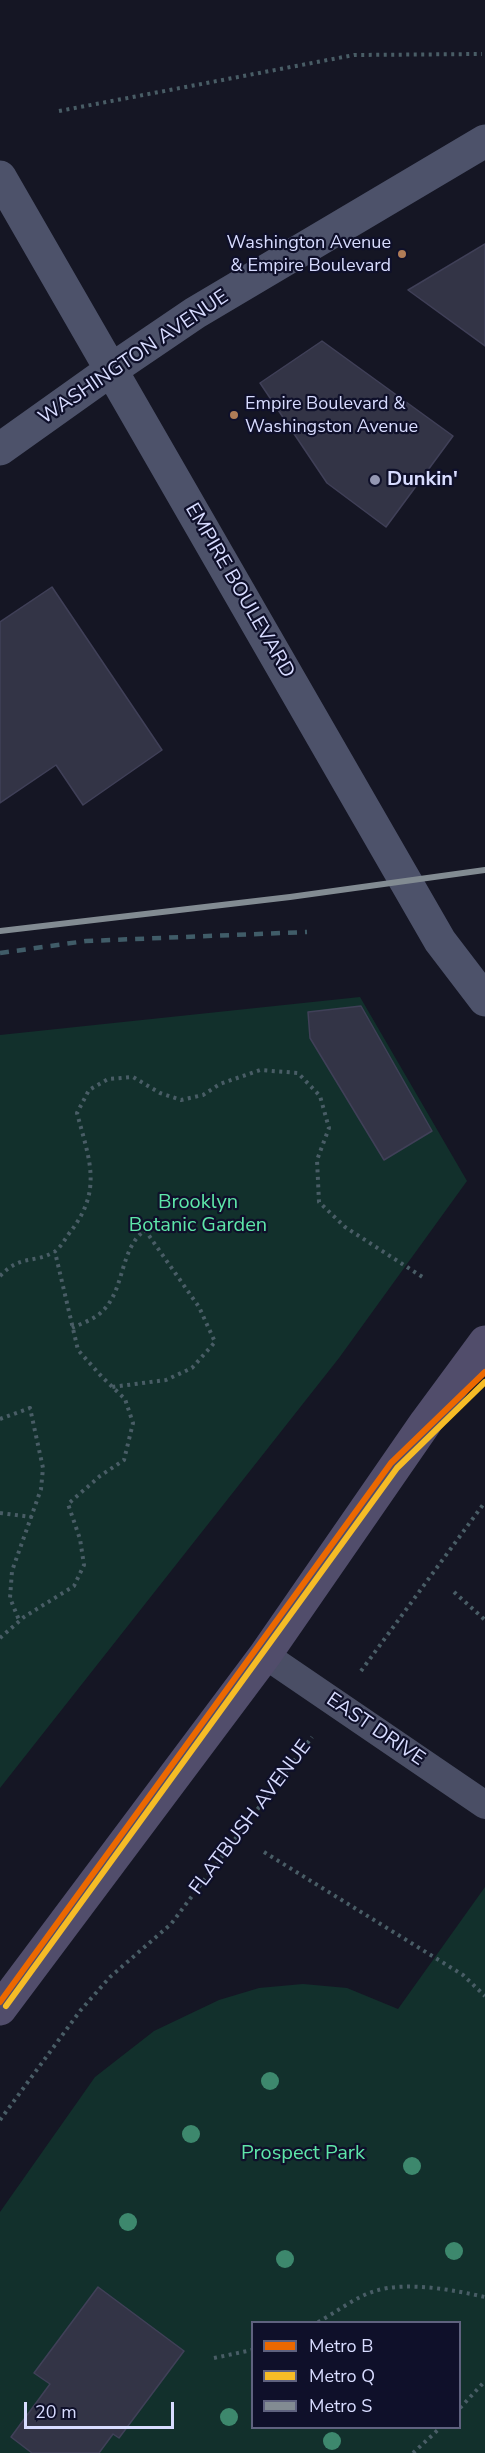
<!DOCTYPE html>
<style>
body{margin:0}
#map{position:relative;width:485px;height:2453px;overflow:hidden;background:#151624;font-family:"Nunito Sans",sans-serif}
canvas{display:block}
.legend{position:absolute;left:251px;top:2321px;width:210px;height:108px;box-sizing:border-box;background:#0f102a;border:2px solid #5f627f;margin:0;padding:8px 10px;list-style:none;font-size:18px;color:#d8dcff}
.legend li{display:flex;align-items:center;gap:12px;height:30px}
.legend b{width:30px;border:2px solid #5f627f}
.scale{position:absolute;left:24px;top:2402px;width:150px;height:27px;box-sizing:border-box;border:3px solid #d8dcff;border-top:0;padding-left:8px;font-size:18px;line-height:21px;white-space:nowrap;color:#d8dcff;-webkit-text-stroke:4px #0f102a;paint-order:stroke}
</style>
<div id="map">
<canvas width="485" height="2453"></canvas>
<ul class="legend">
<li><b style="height:8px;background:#eb6800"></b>Metro B</li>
<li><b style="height:8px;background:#f6bc26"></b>Metro Q</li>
<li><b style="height:8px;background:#828b92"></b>Metro S</li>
</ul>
<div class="scale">20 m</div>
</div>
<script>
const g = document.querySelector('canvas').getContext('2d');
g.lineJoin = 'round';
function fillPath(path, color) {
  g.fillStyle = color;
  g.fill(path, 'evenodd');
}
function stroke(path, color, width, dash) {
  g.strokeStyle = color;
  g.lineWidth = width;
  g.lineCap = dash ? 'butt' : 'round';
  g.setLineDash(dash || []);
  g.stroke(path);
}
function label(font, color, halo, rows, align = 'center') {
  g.font = font + ' "Nunito Sans",sans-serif';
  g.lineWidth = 4.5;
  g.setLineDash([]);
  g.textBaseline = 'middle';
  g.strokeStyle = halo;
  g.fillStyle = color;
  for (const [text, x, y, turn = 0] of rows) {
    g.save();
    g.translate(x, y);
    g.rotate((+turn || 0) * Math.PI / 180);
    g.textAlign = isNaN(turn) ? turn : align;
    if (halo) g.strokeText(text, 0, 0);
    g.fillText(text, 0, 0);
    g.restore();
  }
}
const green = new Path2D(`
 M360,997l107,184 -128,177 -339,430v-753z
 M485,1887v566h-485v-241l95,-135 59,-46 65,-31 40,-12 44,-4 44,4 51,21zM252,2322h208v106h-208z`);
const building = new Path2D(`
 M485,244v102l-77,-56z
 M322,341l131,95 -67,91 -59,-44 -67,-100z
 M52,587l110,163 -79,55 -27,-40 -56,38v-181z
 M361,1006l71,125 -48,29 -74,-122 -2,-26z
 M98,2287l86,64 -65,87 -6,-4 -14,19h-67l-21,-16 39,-53 -16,-11z`);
const path = new Path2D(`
 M59,111l295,-56 128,-1
 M0,1276c21,-22 33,-12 54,-24 6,-3 12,-15 17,-21 32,-42 18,-72 6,-118l12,-23 19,-11 25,-2 27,16 21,7 22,-5 17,-11 40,-14 38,3 22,23 9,32 -12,32 2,42 26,25 79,51
 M72,1328c8,-4 18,-7 26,-13 28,-21 20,-65 47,-85l54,77 16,35 -23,26 -26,12 -54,7
 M0,1419l30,-11 13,60 -2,21 -29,82 -2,27 9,22
 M0,1513l32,4
 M454,1592l31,28
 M0,1638l24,-21 50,-31 10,-21 -4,-26 -12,-35 32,-28 24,-16 9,-37 -8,-24 -23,-22 -24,-27 -23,-98
 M361,1671l124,-169
 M264,1852l199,123 22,21
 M0,2120l80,-109 30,-34 61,-53 141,-187
 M318,2322c17,-9 39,-26 57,-31 31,-10 79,-1 110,6
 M214,2358l38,-8
 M460,2408l25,-27
 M413,2453l27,-25`);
const service = new Path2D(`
 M265,1655l220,150`);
const secondary = new Path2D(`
 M0,177l440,764 45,59
 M0,449l111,-79 84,-57 290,-172`);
const primary = new Path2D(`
 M0,2009l265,-354 161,-233 59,-80`);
const rail = new Path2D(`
 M0,953l86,-12 221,-9`);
const metro1 = new Path2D(`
 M0,2002l391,-539 94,-91`);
const metro2 = new Path2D(`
 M6,2006l391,-538 88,-86`);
const metro3 = new Path2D(`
 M0,931l290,-34 195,-27`);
const trees = [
 [270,2081],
 [191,2134],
 [412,2166],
 [128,2222],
 [454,2251],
 [285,2259],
 [229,2417],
 [332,2441]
];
const markers = [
 [402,254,5,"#b07c57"],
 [234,415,5,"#b07c57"],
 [375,480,6,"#9497b2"]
];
const busNames = [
 ["Washington Avenue",391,244],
 ["& Empire Boulevard",391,267],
 ["Empire Boulevard &",245,405,"left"],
 ["Washingston Avenue",245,428,"left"]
];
const streetNames = [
 ["WASHINGTON AVENUE",134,358,-34],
 ["EMPIRE BOULEVARD",239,591,60],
 ["EAST DRIVE",375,1730,34],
 ["FLATBUSH AVENUE",251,1818,-53]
];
const poiNames = [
 ["Dunkin'",387,480]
];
const parkNames = [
 ["Brooklyn",198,1203],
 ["Botanic Garden",198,1226],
 ["Prospect Park",303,2154]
];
fillPath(green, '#12302c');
fillPath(building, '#333446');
stroke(building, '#404058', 1.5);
stroke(path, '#495d66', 4, [3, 4.5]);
stroke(service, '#4a4e65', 28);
stroke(secondary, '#4d526a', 33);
stroke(primary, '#514d6b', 33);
stroke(rail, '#405c68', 4.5, [9, 8]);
stroke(metro1, '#eb6800', 6);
stroke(metro2, '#f6bc26', 6);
stroke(metro3, '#828b92', 6);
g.fillStyle = '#3d886d';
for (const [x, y] of trees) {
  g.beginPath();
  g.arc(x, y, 9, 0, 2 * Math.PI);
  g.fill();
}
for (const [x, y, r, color] of markers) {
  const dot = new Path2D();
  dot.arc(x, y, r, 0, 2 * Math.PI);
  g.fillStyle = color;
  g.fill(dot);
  stroke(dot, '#0f102a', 2);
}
label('18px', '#d8dcff', '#0f102a', busNames, 'right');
label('20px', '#d8dcff', '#0f102a', streetNames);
label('bold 20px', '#d8dcff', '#0f102a', poiNames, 'left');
label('20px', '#5ee6a9', '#0f102a', parkNames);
</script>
